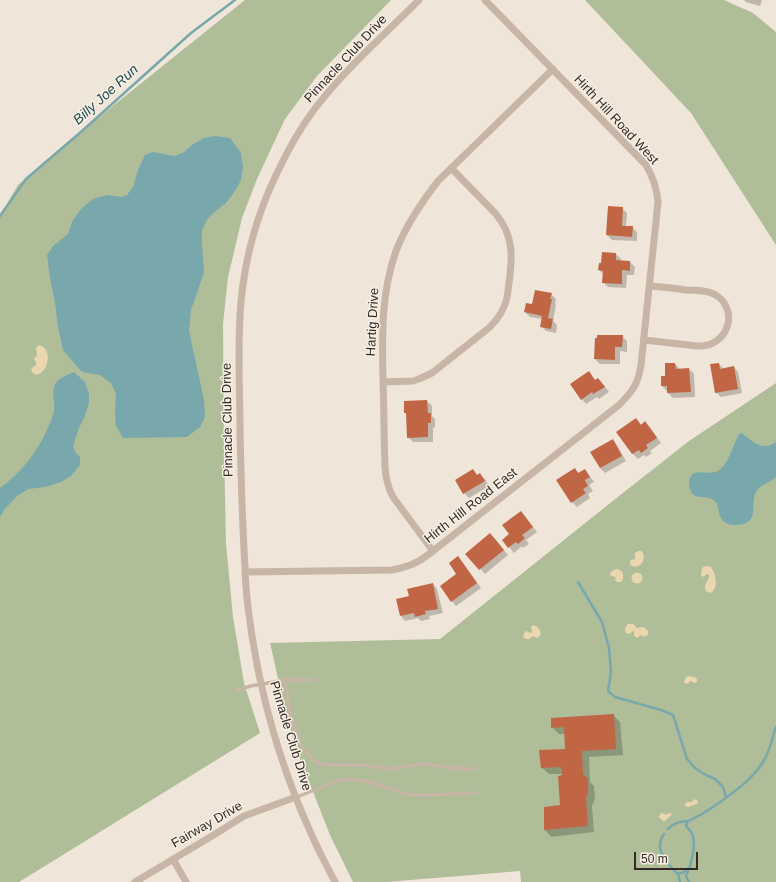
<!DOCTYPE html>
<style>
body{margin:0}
#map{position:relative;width:776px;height:882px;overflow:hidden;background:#efe5d8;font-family:Arial,sans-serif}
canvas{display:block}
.scale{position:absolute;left:634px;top:852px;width:64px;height:18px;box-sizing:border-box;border:2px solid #332a26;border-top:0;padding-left:5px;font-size:12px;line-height:14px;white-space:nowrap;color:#332a26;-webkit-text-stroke:3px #f8efe4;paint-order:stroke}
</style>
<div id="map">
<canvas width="776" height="882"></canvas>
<div class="scale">50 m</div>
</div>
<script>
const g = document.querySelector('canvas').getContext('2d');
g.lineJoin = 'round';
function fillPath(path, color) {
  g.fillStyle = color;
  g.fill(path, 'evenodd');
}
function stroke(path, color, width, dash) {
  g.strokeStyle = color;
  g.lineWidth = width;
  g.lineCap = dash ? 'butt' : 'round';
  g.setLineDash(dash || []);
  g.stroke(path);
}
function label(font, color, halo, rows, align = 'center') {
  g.font = font + ' Arial,sans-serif';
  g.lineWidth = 3;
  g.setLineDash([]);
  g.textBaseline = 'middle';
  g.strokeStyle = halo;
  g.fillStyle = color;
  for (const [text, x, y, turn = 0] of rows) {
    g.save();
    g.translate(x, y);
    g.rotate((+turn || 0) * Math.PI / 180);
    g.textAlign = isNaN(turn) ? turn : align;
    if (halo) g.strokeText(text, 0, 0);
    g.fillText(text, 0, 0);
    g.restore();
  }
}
const green = new Path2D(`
 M245,0h146l-74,76 -32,43 -28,60 -15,39 -14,59 -5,47 1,124 2,96 7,73 11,66 16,50 -241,149h-19v-666l18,-31 91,-76z
 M585,0h139l29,13 23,19v213l-85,-132z
 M776,383v499h-255l-1,-11 -134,11h-33l-23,-47 -35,-89 -13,-50 -12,-53 170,-4 174,-139 75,-59z`);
const sand = new Path2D(`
 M39,345c14,3 10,28 -3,30l-3,-2 -2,-3 2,-3 3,-2v-3l-2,-3 3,-4 -1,-7z
 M638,551h3l2,2c1,3 1,5 0,8 -1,4 -8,8 -12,4 -1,0 -1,-2 -1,-3l1,-2 4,-1v-6z
 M705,566l6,1c5,7 8,20 0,26l-5,-2c-4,-7 4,-10 3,-16l-2,-1 -4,3 -2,-2 1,-7z
 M618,569l3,2 2,2v6l-2,3h-4l-2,-2 1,-3 -5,-1 -1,-2c1,-3 5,-5 8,-5z
 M631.5 578a5.5 5.5 0 1 1 11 0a5.5 5.5 0 1 1-11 0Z
 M628,624h5l4,4 7,-1 4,4v3c-3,4 -4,2 -8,1l-2,3 -4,-2v-5h-1l-4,3c-3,0 -4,-3 -4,-6z
 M533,625c5,1 9,6 7,11l-3,2 -4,-2 -4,3h-3l-3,-2 1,-4 2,-2 4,2h1l1,-2 -1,-4z
 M688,676l6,1 3,2v3l-2,1 -5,-2 -2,3 -4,-1 1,-4z
 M694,799l4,2 -1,3 -9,3 -3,-1v-2l2,-2h5z
 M663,813l3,2 3,-2 3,1 -7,7h-2l-4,-4 1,-3z`);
const water = new Path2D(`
 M215,136l15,2 11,15 2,15 -2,12 -6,11 -9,12 -13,10 -6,7 -5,10v14l2,29 -13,37 -2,21 15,69 1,17 -5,10 -13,10 -64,1 -7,-12 -1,-13 1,-19 -5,-11 -11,-8 -18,-3 -19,-22 -5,-23 -3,-24 -5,-25 -3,-23 6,-9 15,-12 5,-14 9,-12 11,-9 14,-4 14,2 6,-2 6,-8 5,-17 7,-15 8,-3 22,4 9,-4 8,-7 12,-7z
 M74,372l11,10 4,12v9l-5,15 -5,10 -6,18 3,7 4,4v8l-9,11 -10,6 -16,5 -17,2 -11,7 -13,14 -4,7v-29c22,-16 39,-38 49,-63 2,-4 4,-10 5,-14 2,-9 -4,-20 2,-28 4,-6 11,-8 18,-11z
 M742,433c9,8 22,19 34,9v35c-5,5 -13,7 -18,12 -11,13 5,33 -20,36 -4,0 -8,0 -12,-2 -13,-7 0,-25 -24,-26 -9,0 -12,-4 -13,-13 0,-3 0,-3 1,-6 5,-11 19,-2 28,-7 12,-8 14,-25 21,-37z`);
const shadow = new Path2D(`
 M744,0h18l-2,6 -14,-4z
 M622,208l5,5 -1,14h6l5,5v9l-25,-1 -5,-5z
 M616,254l5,5v2l9,1 5,5 -1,8h-7l-1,13 -18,-1 -5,-5v-8l-4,-4 3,-6z
 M551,294l5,5 -1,5 1,1 -3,16 4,4 -1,8 -10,-2 -5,-5 1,-7 -12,-2 -5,-5 7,-7z
 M622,336l5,5v11l-7,-1v13h-20l-5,-5z
 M675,364l5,5h9l5,5 1,23 -22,1 -5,-5v-2h-1l-5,-5z
 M719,364l5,5 10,-2 4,5 4,21 -21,4 -5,-5z
 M588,373l8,8 2,-2 5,5 6,8 -10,7 -2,-2 -11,7 -4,-5z
 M427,401l5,5v10l3,3v8l-2,1v14h-20l-5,-5 -1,-22 -2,-3z
 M636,419l5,6 4,-3 5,5 11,16 -11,8 2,2 -6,4 -2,-2 -6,4 -5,-5 -15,-22z
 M612,440l5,5 9,16 -21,12 -5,-5z
 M575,469l4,5 6,-4 4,5 5,7 -5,3 4,6 -5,3 2,4 -13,9 -5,-5 -14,-22z
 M473,470l5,6 2,-1 5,4 4,7 -20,12 -5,-5 -8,-12z
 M525,517l12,15 -11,8 3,4 -6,4 -1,-2 -8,7 -11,-13z
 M495,539l13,16 -23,19 -18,-20z
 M458,558l5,5 18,25 -25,18 -4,-5 6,-27z
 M433,584l4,5 6,24 -14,3 1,3 -9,2 -3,-3 -13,3 -4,-5 9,-19z
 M613,715l7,7 3,33 -34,2 1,25 4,4 1,13 -3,7 2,26 -43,5 -6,-7v-22l16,-2 2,-32h-14l-7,-6 24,-19 -1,-15h-6l-7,-7z`);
const stream = new Path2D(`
 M0,216l26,-37 56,-48 109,-98 44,-33
 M578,582l24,40 7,26 2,24 -3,19 7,6 46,13 12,5 14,44 8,9 9,6 11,5 8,8 3,10
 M668,829c6,-6 13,-8 20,-8
 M664,834c-1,2 -3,4 -3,6 -5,12 9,27 17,34
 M680,882l-2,-8 6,-2 6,-5
 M689,882l-3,-6c5,-11 11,-31 6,-42 -1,-3 -4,-6 -6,-8l2,-5c14,-5 23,-13 35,-21 15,-11 30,-22 40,-38 7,-11 9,-24 13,-35`);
const building = new Path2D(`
 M608,206l15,1 -1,19h11l-1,11 -26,-2z
 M602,252l14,1v7l14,1v10l-8,-1v14l-20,-1 1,-12 -5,-1 1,-7h2z
 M535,290l17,3 -2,6h2l-4,19 5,1 -2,10 -11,-2 2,-11 -18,-4 2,-9 6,1z
 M597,335h26l-1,12h-7v13l-21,-1 1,-21h2z
 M665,363h10l1,6 13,-1 2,24 -24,1v-7h-6v-10h4z
 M719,363l1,6 14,-3 4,23 -23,4 -5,-29z
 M589,371l6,9 3,-2 7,9 -12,7 -1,-2 -11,8 -11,-16z
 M427,400l1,13h3v10h-3v14l-21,1 -1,-25h-2v-12z
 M636,418l5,7 4,-4 12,17 -11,7 2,3 -7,5 -2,-3 -7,4 -16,-22z
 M613,439l9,17 -22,12 -10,-16z
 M575,468l3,5 7,-4 5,8 -5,3 3,6 -5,3 3,4 -15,10 -15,-23z
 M473,469l4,6 3,-2 5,8 -22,13 -8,-14z
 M521,511l12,16 -11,8 3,3 -7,6 -2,-2 -8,6 -6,-8 7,-6 -7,-9z
 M490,533l14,17 -25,20 -14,-16z
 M458,556l19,27 -26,19 -11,-16 16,-12 -7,-11z
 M433,583l5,26 -13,2 1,3 -11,3 -1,-4 -14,3 -4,-17 13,-3 -2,-7z
 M614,714l2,35 -34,2 1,23 5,5v13l-2,7 2,27 -44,4v-23l16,-2 -2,-29 4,-1 -1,-8 -20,1 -2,-18 26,-1 -1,-22 -13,1v-10z`);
const service = new Path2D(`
 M285,680l5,33 8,25 5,11 13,14 8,2h40l26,4 31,-5 43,5h11
 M237,690l14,-4 34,-6h30
 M297,797l35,-14 13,-4 21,2 43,14h22l45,-2`);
const minor = new Path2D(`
 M644,340l53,6c31,2 44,-37 17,-52 -8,-4 -19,-4 -28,-4 -12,-2 -24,-3 -36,-4
 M383,382l30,-1 6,-2 13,-6 58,-46c8,-8 14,-17 17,-29 4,-31 11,-59 -12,-85l-44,-45
 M433,551l-40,-54c-5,-9 -7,-18 -8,-29 -1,-29 -1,-59 -2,-88 -1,-44 -2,-87 13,-129 10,-26 25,-48 42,-70l115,-112
 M245,572l147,-2c19,-4 26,-7 41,-19l186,-146c14,-14 19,-21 22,-40l17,-163c-1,-14 -5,-25 -12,-37l-161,-165
 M173,859l13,23
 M135,882l77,-46 32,-20 52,-19
 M335,882c-47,-87 -77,-184 -88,-283 -1,-11 -2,-22 -2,-33 -3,-45 -4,-90 -5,-135 0,-43 -3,-86 1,-129 4,-44 17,-90 36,-129 10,-21 22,-43 36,-62 31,-41 70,-75 106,-111`);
const streetNames = [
 ["Pinnacle Club Drive",346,59,-47],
 ["Hirth Hill Road West",616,120,47],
 ["Hartig Drive",373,322,-87],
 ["Pinnacle Club Drive",228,420,-91],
 ["Hirth Hill Road East",471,506,-38],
 ["Pinnacle Club Drive",290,736,73],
 ["Fairway Drive",207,825,-30]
];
const waterNames = [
 ["Billy Joe Run",106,95,-42]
];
fillPath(green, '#b0bd99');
fillPath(sand, '#ead7af');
fillPath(water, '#78a8ab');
fillPath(shadow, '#0003');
stroke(stream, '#78a8ab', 2.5);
fillPath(building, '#c06645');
stroke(service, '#c7b5a5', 3.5);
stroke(minor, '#c7b5a5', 7);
label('13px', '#332a26', '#f8efe4', streetNames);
label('italic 14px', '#1e4d52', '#f8efe4', waterNames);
</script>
